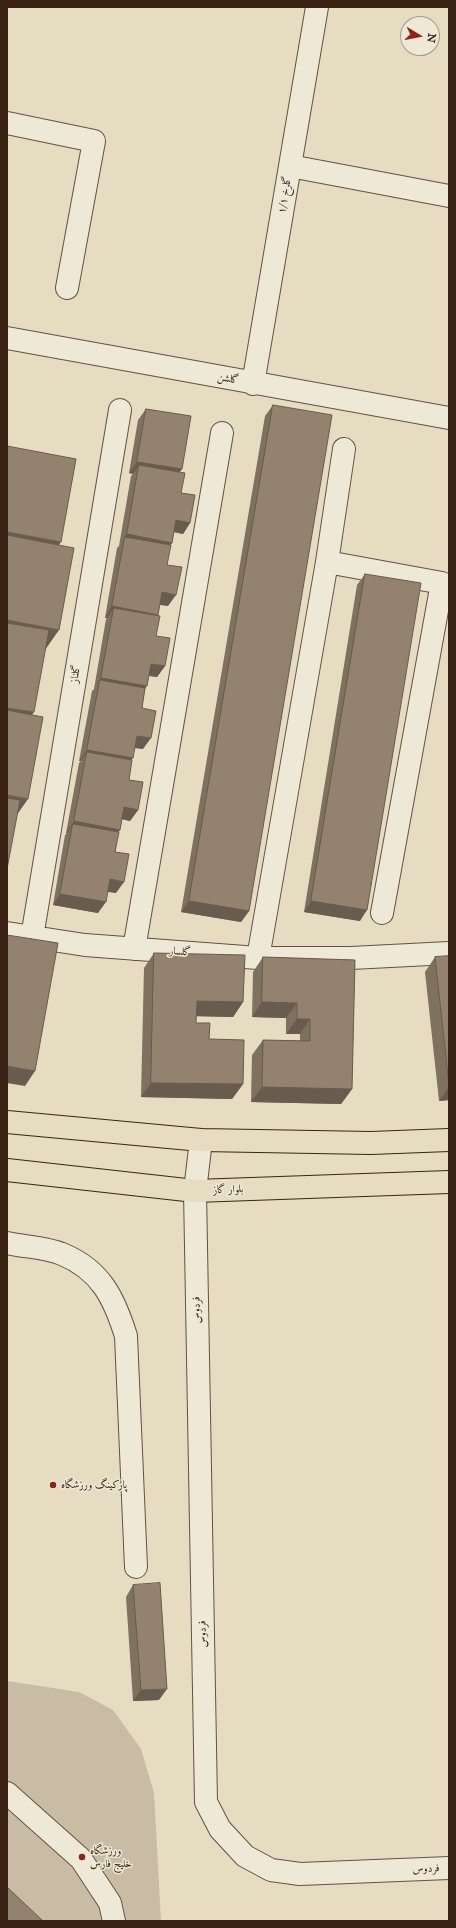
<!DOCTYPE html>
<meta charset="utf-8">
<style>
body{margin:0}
#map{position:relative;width:456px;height:1928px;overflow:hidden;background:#e5dcc1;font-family:"IM FELL Great Primer",serif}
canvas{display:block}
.frame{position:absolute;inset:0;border:8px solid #3a2314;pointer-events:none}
.north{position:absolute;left:400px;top:16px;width:40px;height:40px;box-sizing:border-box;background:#eee8d7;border:1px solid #a69989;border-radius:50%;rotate:100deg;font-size:11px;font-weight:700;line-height:16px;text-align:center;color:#3a2314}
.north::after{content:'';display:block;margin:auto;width:14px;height:18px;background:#8f2418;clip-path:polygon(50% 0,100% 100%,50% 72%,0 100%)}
</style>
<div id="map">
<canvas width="456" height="1928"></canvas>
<div class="frame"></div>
<div class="north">N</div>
</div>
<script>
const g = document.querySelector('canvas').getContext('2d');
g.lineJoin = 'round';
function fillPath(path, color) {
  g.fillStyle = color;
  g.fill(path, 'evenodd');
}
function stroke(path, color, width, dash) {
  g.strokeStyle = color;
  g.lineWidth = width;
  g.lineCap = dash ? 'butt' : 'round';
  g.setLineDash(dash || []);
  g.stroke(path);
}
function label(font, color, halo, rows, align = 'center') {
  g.font = font + ' "IM FELL Great Primer",Amiri,serif';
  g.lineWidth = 3;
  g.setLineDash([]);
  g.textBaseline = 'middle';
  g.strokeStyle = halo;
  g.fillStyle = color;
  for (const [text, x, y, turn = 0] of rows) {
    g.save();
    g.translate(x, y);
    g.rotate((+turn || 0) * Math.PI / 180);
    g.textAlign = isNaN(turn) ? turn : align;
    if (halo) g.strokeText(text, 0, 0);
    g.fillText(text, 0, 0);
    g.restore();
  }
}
const green = new Path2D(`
 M7,1681l72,11 34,18 28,39 13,44 7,128h-154z`);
const minor = new Path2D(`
 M7,123l87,18 -27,147
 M290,166l159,30
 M7,338l442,80
 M253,384l64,-377
 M327,562l115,21 -60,330
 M7,933l78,12 173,13h93l98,-5
 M32,937l88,-527
 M134,949l88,-516
 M258,958l69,-396 17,-113
 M201,1140l-6,51 11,611 14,27 25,27 26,14 29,4 149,-6
 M7,1243c17,4 38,4 55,11 39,16 52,44 64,82l10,231
 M7,1793l74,66 29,44 4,18`);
const major = new Path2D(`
 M7,1122l194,18 170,3 78,-3
 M7,1170l188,21 254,-9`);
const wall = new Path2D(`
 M273,405l-24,506 -8,11 -60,-10 84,-496z
 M146,409l34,63 1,21 9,30 -7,11 -9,-2 -2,11 -2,2 -3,20 1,41 -8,-1 -3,11 -1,20 9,30 -8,11 -8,-1 -4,12 -3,20 1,41 -8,-1 -4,12 -2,20 9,30 -8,11 -8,-2 -2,11 -2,2 -3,20 1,41 -8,-1 -10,21 -45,-8 12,-70 2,-2h-1l13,-70 2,-2h-2l13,-70 2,-2 12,-70 1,-1h-2l12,-70 2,-2 12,-70 2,-2 -4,-1 9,-53z
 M365,574l-5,347 -56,-9 53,-327z
 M154,953l89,49 -10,15 -37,-1v7l13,16 34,45 -11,15 -91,-2 3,-129z
 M449,956v144l-10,1 -14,-129 10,-15z
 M263,957l92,3 -3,129 -11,15 -90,-2 1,-47 11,-15 37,1v-7h-14v-16l-34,-1 1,-45z
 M133,1585l26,115 -26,1 -7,-104z`);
const shadedWall = new Path2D(`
 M137,462l45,7 -8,11 -35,-15 -6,9 -4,-1z
 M176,520l14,3 -7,11 -14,-3z
 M7,532l54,10 -14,20 -40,-8z
 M127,534l45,9 -8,11 -39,-17 -6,9z
 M162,592l14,3 -8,11 -13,-3z
 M112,606l46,9 -8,11 -36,-18 -7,10h-2z
 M7,620l52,10 -14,20 -38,-7z
 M151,664l14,2 -8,11 -14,-2z
 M101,678l46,8 -8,11 -39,-17 -7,9z
 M7,708l27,4 -14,20 -13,-2z
 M137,736l14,2 -8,11 -14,-2z
 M87,750l46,8 -8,11 -38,-17 -6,9h-2z
 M7,795l21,4 -14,20 -7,-2z
 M124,807l14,3 -8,11 -14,-3z
 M74,821l46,9 -8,11 -39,-17 -6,9h-1z
 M110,879l14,3 -8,11 -14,-3z
 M60,894l46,8 -8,11 -45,-8z
 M189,901l60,10 -8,11 -60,-10z
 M311,901l56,9 -7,11 -56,-9z
 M197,1001l46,1 -10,15 -47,-1z
 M262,1002l35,1 -11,15 -34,-1z
 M297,1019h13l-10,15h-14z
 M7,1066l28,5 -10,15 -18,-3z
 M151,1083l92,1 -11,15 -91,-2z
 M262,1087l90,2 -11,15 -90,-2z
 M449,1087v13l-10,1z
 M167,1689l-8,11 -26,1 8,-11z`);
const building = new Path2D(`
 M273,405l59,10 -83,496 -60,-10z
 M146,409l45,7 -9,53 -45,-7z
 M7,446l69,13 -15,83 -54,-10z
 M139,465l46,8 -4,20 14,2 -5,28 -14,-3 -4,23 -45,-9z
 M7,535l67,13 -15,82 -52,-10z
 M125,537l46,8 -4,20 15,2 -6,28 -14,-3 -4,23 -46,-9z
 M365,574l56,9 -54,327 -56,-9z
 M114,608l46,8 -4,20 14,2 -5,28 -14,-2 -4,22 -46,-8z
 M7,623l42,7 -15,82 -27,-4z
 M100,680l45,8 -3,20 14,3 -5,27 -14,-2 -4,22 -46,-8z
 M7,710l36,7 -15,82 -21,-4z
 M87,752l45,8 -3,20 14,2 -5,28 -14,-3 -4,23 -46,-9z
 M7,798l13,2 -13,69z
 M73,824l46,8 -4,20 14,2 -5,28 -14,-3 -4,23 -46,-8z
 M7,935l51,8 -23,128 -28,-5z
 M154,953l91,2 -2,47 -46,-1 -1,22h14l-1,16 35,1 -1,44 -92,-1z
 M449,956v129l-14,-128z
 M263,957l92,3 -3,129 -90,-2 1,-47 47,1v-22h-13v-16l-35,-1z
 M160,1583l7,106 -26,1 -8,-105z
 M7,1887l36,34h-36z`);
const markers = [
 [53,1485,4,"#8f2418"],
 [82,1857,4,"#8f2418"]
];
const streetNames = [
 ["گلرخ ۱/۱",285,195,-80],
 ["گلشن",228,379,10],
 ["گلناز",76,674,-81],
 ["گلسار",180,952,4],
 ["بلوار گاز",228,1190,-2],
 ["فردوس",197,1310,-91],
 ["فردوس",203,1634,-91],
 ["فردوس",426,1869,-2]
];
const poiNames = [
 ["پارکینگ ورزشگاه",61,1485],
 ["ورزشگاه",90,1851],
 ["خلیج فارس",90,1864]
];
fillPath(green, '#c8bda4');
stroke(minor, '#65513f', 24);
stroke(major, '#3a2314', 24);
stroke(minor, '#eee8d7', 22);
stroke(major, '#e5dcc1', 22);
fillPath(wall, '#7e715f');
fillPath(shadedWall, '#675c4d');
fillPath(building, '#93836e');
stroke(building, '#675c4d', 1);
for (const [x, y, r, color] of markers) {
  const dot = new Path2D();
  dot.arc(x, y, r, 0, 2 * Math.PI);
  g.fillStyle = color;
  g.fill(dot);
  stroke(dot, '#eee8d7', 1.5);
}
label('11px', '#3a2314', '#eee8d7', streetNames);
label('11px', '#3a2314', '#eee8d7', poiNames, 'left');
</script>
